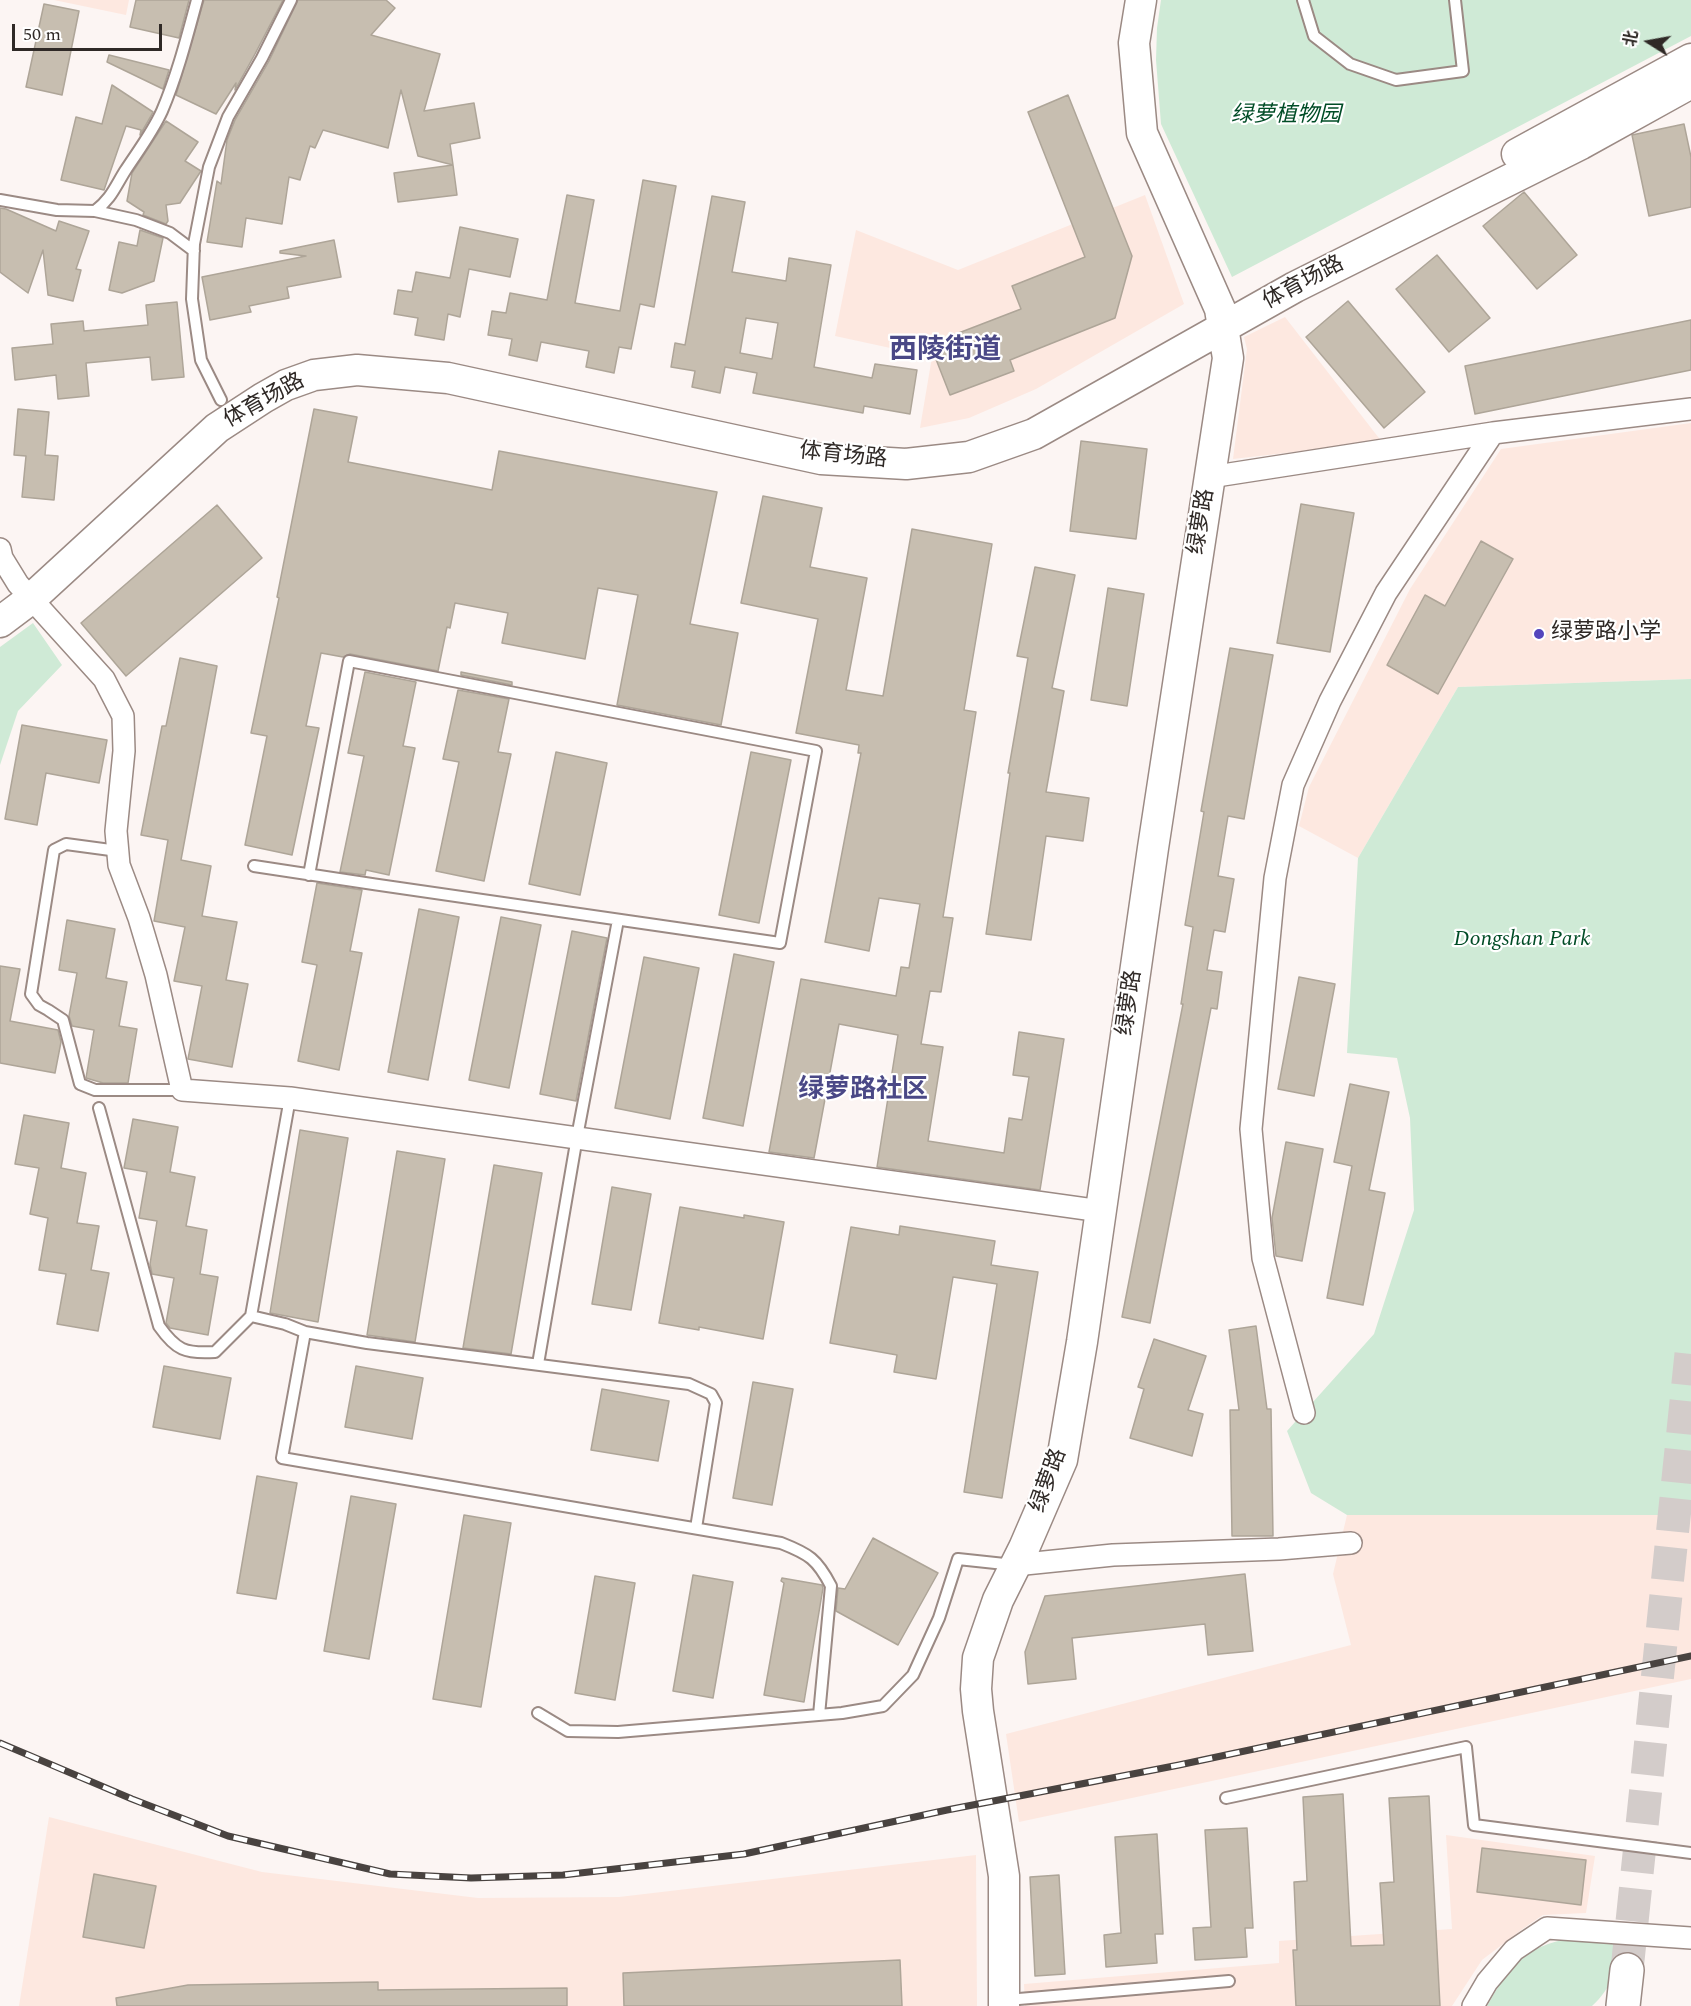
<!DOCTYPE html>
<meta charset="utf-8">
<style>
body{margin:0}
#map{position:relative;width:1691px;height:2006px;overflow:hidden;background:#fcf5f3;font-family:Spectral,"Noto Sans SC",serif}
canvas{display:block}
.north{position:absolute;left:1619px;top:12px;width:60px;height:60px;-webkit-text-stroke:4px #fff;paint-order:stroke;rotate:281deg;font-size:16px;font-weight:700;line-height:24px;text-align:center;color:#2f2926}
.north::after{content:'';display:block;margin:auto;width:21px;height:27px;background:#2f2926;clip-path:polygon(50% 0,100% 100%,50% 72%,0 100%)}
.scale{position:absolute;left:12px;top:24px;width:150px;height:27px;box-sizing:border-box;border:3px solid #2f2926;border-top:0;padding-left:8px;font-size:18px;line-height:21px;white-space:nowrap;color:#2f2926;-webkit-text-stroke:4px #fff;paint-order:stroke}
</style>
<div id="map">
<canvas width="1691" height="2006"></canvas>
<div class="north">北</div>
<div class="scale">50 m</div>
</div>
<script>
const g = document.querySelector('canvas').getContext('2d');
g.lineJoin = 'round';
function fillPath(path, color) {
  g.fillStyle = color;
  g.fill(path, 'evenodd');
}
function stroke(path, color, width, dash) {
  g.strokeStyle = color;
  g.lineWidth = width;
  g.lineCap = dash ? 'butt' : 'round';
  g.setLineDash(dash || []);
  g.stroke(path);
}
function label(font, color, halo, rows, align = 'center') {
  g.font = font + ' Spectral,"Noto Sans SC",serif';
  g.lineWidth = 4.5;
  g.setLineDash([]);
  g.textBaseline = 'middle';
  g.strokeStyle = halo;
  g.fillStyle = color;
  for (const [text, x, y, turn = 0] of rows) {
    g.save();
    g.translate(x, y);
    g.rotate((+turn || 0) * Math.PI / 180);
    g.textAlign = isNaN(turn) ? turn : align;
    if (halo) g.strokeText(text, 0, 0);
    g.fillText(text, 0, 0);
    g.restore();
  }
}
const built = new Path2D(`
 M54,0h75l-3,15z
 M1145,195l39,109 -148,85 -67,29 -49,10 12,-71 -97,-21 21,-106 102,40z
 M1285,317l97,125 -149,17 14,-110 -3,-12z
 M1691,423v256l-233,8 -100,171 -59,-32 10,-39 101,-198 91,-140z
 M1347,1515h344v164l-672,143 -13,-88 345,-89 -18,-71z
 M49,1817l213,55 216,26 141,-1 357,-42 1,151h-958z
 M1446,1835l149,21 -9,57 -43,2 -19,13 -42,32 -30,46h-427l-1,-22 255,-21v-22l173,-12z`);
const green = new Path2D(`
 M1161,0h530v36l-459,241 -71,-153 -5,-64 1,-32z
 M33,623l29,42 -44,46 -18,54v-118z
 M1691,679v836h-344l-36,-22 -24,-62 87,-97 40,-124 -4,-92 -13,-60 -50,-5 11,-195 100,-171z
 M1568,1939l49,4c-1,26 -4,44 -25,63h-105c7,-12 14,-25 22,-36 13,-17 39,-28 59,-31z`);
const building = new Path2D(`
 M136,0h53l-10,38 -49,-11z
 M204,0h79l-28,54 -20,36 1,-7 -20,31 -40,-19z
 M298,0h88l9,8 -24,27 69,19 -16,57 50,-8 6,35 -30,6 3,21 -35,-9 -17,-66 -13,58 -65,-18 -8,18 -5,-2 -10,34 -11,-3 -7,47 -36,-6 -4,29 -35,-5 10,-61 4,3 6,-44 8,-20 34,-59z
 M44,4l35,7 -17,84 -36,-8z
 M109,55l60,15 -6,19 -56,-27z
 M112,85l41,27 -2,4 -11,19 1,-5 -15,-4 -22,64 -43,-10 15,-63 26,7z
 M1068,95l64,161 -17,62 -105,42 4,11 -64,24 -20,-51 91,-35 -9,-23 73,-29 -57,-145z
 M166,121l32,21 -13,19 16,10 -21,32 -14,2 2,16 -2,3 -23,-9 1,-3 -17,-11 5,-28z
 M1684,124l7,33v50l-42,9 -17,-81z
 M453,165l4,30 -59,7 -4,-29z
 M643,180l33,6 -22,121 -14,-3 -9,45 -12,-2 -5,26 -28,-6 3,-16 -48,-9 -4,19 -28,-6 3,-16 -24,-4 4,-24 14,2 4,-20 37,7 20,-105 27,5 -19,103 45,8z
 M1524,192l53,63 -40,34 -54,-63z
 M712,196l33,6 -13,70 54,9 3,-23 42,7 -17,102 58,11 3,-14 42,6 -7,44 -46,-8 -1,7 -110,-20 4,-20 -32,-6 -5,26 -28,-6 3,-16 -24,-4 4,-24 10,2zM746,318l32,5 -6,36 -32,-6z
 M0,208l6,1 50,22 3,-10 30,10 -13,38 5,1 -8,31 -25,-6 -5,-45 -15,43 -28,-21z
 M460,227l58,12 -8,38 -41,-8 -9,48 -12,-3 -4,26 -29,-5 3,-17 -24,-4 4,-24 14,2 4,-20 34,6z
 M140,230l23,8 -9,43 -32,12 -13,-3 10,-48 18,4z
 M334,240l7,37 -54,10 2,11 -40,8 2,6 -41,8 -8,-43 104,-21 -26,-3v-2z
 M1437,255l53,63 -41,34 -53,-63z
 M1348,301l77,91 -41,36 -78,-91z
 M177,302l7,75 -32,3 -2,-23 -64,6 3,33 -31,3 -2,-24 -41,5 -3,-32 41,-4 -2,-20 32,-3 1,10 64,-6 -2,-20z
 M1691,320v50l-216,44 -10,-48z
 M18,409l31,3 -4,43 13,1 -4,44 -32,-3 4,-41 -12,-1z
 M314,409l43,8 -9,45 144,28 7,-39 218,41 -27,132 48,9 -17,92 -104,-20 21,-110 -40,-7 -13,71 -83,-16 6,-30 -53,-10 -5,25 -3,-1 -9,44 -88,-17 -7,3 -22,-4 -15,73 13,2 -27,127 -47,-10 22,-109 -16,-3 28,-135 -2,-1z
 M1081,441l66,8 -11,90 -66,-8z
 M763,496l59,12 -12,59 57,11 -21,112 37,6 29,-167 80,15 -28,166 12,2 -33,205 10,1 -12,74 -11,-1 -9,53 22,3 -15,94 76,12 5,-35 13,2 7,-43 -16,-2 6,-43 45,7 -24,151 -163,-23 21,-132 -59,-11 -25,134 -45,-6 32,-173 95,17 5,-29 8,1 11,-64 -41,-6 -10,53 -44,-9 36,-189h-3l1,-8 -63,-12 22,-114 -77,-16z
 M1301,504l53,9 -24,139 -53,-9z
 M217,505l45,53 -136,118 -45,-53z
 M1481,541l32,18 -75,135 -51,-29 38,-70 20,11z
 M1035,567l40,8 -23,113 12,3 -18,101 43,6 -6,43 -37,-5 -15,104 -45,-6 24,-161h-2l20,-115 -11,-2z
 M1108,588l36,6 -17,112 -36,-6z
 M1230,648l43,7 -29,164 -16,-3 -10,60 16,3 -9,53 -11,-2 -7,40 15,2 -5,37 -6,-1 -61,315 -28,-6 61,-313h-2l12,-77 -8,-2 19,-113 -3,-1z
 M180,658l37,8 -36,194 30,6 -9,50 35,6 -11,58 22,4 -16,83 -44,-8 14,-73 -28,-5 11,-54 -31,-6 14,-81 -27,-5 21,-109h4z
 M365,672l51,10 -13,64 12,2 -26,127 -23,-5 -1,5 -25,-3 24,-116 -16,-3z
 M461,672l51,10v3l-51,-10z
 M458,690l51,9 -11,53 13,2 -27,127 -48,-10 23,-109 -16,-3z
 M22,725l85,15 -8,43 -53,-10 -9,52 -32,-6z
 M556,752l51,11 -27,132 -51,-11z
 M751,752l40,8 -32,163 -40,-8z
 M317,883l45,7 -12,61 12,2 -23,117 -41,-9 19,-96 -15,-3z
 M419,909l40,8 -31,163 -40,-8z
 M501,917l40,8 -32,163 -40,-8z
 M67,920l48,9 -9,49 21,4 -8,44 18,3 -9,54h-25l-17,-5 8,-48 -22,-4 -3,-10 8,-43 -18,-3z
 M572,931l35,7 -31,163 -36,-7z
 M734,954l40,8 -31,164 -40,-8z
 M644,957l55,11 -29,151 -55,-11z
 M0,966l20,3 -10,52 48,9 3,12 -6,31 -55,-10z
 M1299,977l36,7 -21,112 -36,-7z
 M1350,1084l39,8 -20,98 16,3 -22,112 -36,-7 25,-132 -18,-4z
 M24,1115l45,8 -8,45 25,5 -9,50 22,3 -8,44 18,3 -11,58 -41,-7 9,-50 -27,-4 9,-52 -18,-4 9,-46 -24,-4z
 M133,1119l45,8 -8,45 25,5 -9,49 21,4 -7,44 18,3 -10,58 -38,-7 -4,-5 8,-45 -22,-4 -2,-10 7,-43 -18,-3 8,-46 -23,-4z
 M300,1130l48,8 -30,184 -48,-9z
 M1286,1142l37,7 -21,112 -26,-5 -4,-38z
 M397,1151l48,8 -30,183 -48,-7z
 M494,1165l48,8 -31,181 -48,-6z
 M612,1187l39,7 -20,116 -39,-6z
 M680,1207l64,11v-3l40,7 -21,117 -64,-12v3l-40,-7z
 M900,1226l95,15 -4,24 47,7 -36,226 -38,-6 33,-208 -44,-7 -17,102 -42,-7 3,-17 -67,-12 21,-116 48,8z
 M1256,1326l11,83h4l2,127h-41l-2,-126h9l-10,-80z
 M1154,1339l52,17 -18,54 15,4 -11,42 -62,-18 14,-49 -6,-2z
 M164,1366l67,12 -11,61 -67,-12z
 M356,1366l67,12 -11,61 -67,-12z
 M753,1382l40,7 -21,116 -39,-7z
 M602,1389l67,12 -11,60 -67,-11z
 M257,1476l40,7 -21,116 -39,-6z
 M351,1496l45,8 -27,155 -45,-8z
 M464,1515l47,8 -30,184 -48,-8z
 M873,1538l65,35 -40,72 -62,-34 2,-23 7,1z
 M1245,1574l8,77 -45,4 -3,-31 -133,14 4,41 -48,5 -3,-32 20,-56z
 M693,1575l40,7 -20,116 -40,-7z
 M595,1576l40,7 -20,117 -40,-7z
 M782,1578l40,7 1,3 -19,114 -40,-7 20,-112 -3,-2z
 M1343,1794l8,152 33,-1 -4,-62 14,-1 -5,-84 40,-2 11,210h-144l-3,-56h4l-3,-68 13,-1 -4,-84z
 M1247,1828l6,100h-8l2,29 -52,3 -2,-32 18,-1 -6,-97z
 M1157,1834l6,100h-8l2,29 -51,4 -2,-32 17,-2 -6,-96z
 M1482,1848l104,12 -5,45 -104,-13z
 M94,1874l62,12 -12,62 -61,-11z
 M1059,1875l6,99 -30,2 -5,-99z
 M900,1960l2,46h-278l-1,-33z
 M378,1982v8l189,-2v18h-450l-1,-8 72,-13z`);
const primaryTunnel = new Path2D(`
 M1627,1970l64,-616`);
const lane = new Path2D(`
 M1303,0l11,36 36,28 46,16 67,-9 -8,-71
 M0,200l57,10 38,1 41,9 34,13 24,18
 M95,211c16,-12 20,-24 30,-40 13,-20 27,-38 37,-60 15,-35 25,-74 35,-111
 M221,400l-20,-40 -9,-61 2,-55 15,-77 19,-50 34,-59 29,-58
 M118,851l-52,-7 -12,6 -23,144 8,11 9,5 15,10 17,64 15,6h87
 M254,866c175,27 350,52 526,77l36,-192 -467,-90 -40,214
 M99,1108l60,218c17,24 26,28 56,26l36,-36 34,8 20,8
 M251,1316l39,-218
 M538,1364l39,-227 41,-217
 M696,1528l20,-125 -5,-9 -22,-10 -322,-41 -62,-11 -23,126 499,85c28,11 36,16 50,43l-12,129
 M538,1713l30,18 50,1 224,-19 41,-7 30,-31 26,-57 19,-59 56,6
 M1226,1798l240,-51 8,78 217,28
 M1007,2000l222,-19`);
const street = new Path2D(`
 M1210,477l283,-44 198,-24
 M0,549l2,9 16,26 86,95 19,37 1,35 -8,80 3,34 20,53 17,57 26,115 108,8 811,113
 M1304,1413l-41,-155 -12,-129 24,-251 18,-93 37,-84 56,-108 107,-160
 M1015,1565l98,-10 166,-6 72,-6
 M1473,2006l14,-24 27,-32 33,-22 144,10`);
const secondary = new Path2D(`
 M1517,154l174,-95
 M0,622l32,-24 185,-170 46,-30 23,-13 28,-10 43,-5 91,8 373,81 85,5 63,-7 65,-23 261,-147 286,-143 110,-61
 M1004,2006v-130l-26,-165 -2,-22 2,-31 20,-58 26,-52 38,-88 20,-118 71,-494 75,-490 -8,-49 -78,-176 -8,-90 7,-43`);
const primary = new Path2D(`
 M1623,2006l4,-36`);
const rail = new Path2D(`
 M0,1743l132,56 96,37 162,38 81,4 92,-3 181,-21 203,-44 232,-45 512,-109`);
const markers = [
 [1539,634,6,"#5445bd"]
];
const parkNames = [
 ["绿萝植物园",1286,117],
 ["Dongshan Park",1522,941]
];
const streetNames = [
 ["体育场路",1304,284,-28],
 ["体育场路",265,402,-29],
 ["体育场路",843,457,6],
 ["绿萝路",1203,522,-81],
 ["绿萝路",1131,1003,-82],
 ["绿萝路",1050,1481,-70]
];
const poiNames = [
 ["绿萝路小学",1551,634]
];
const quarterNames = [
 ["绿萝路社区",863,1092]
];
const districtNames = [
 ["西陵街道",945,353]
];
fillPath(built, '#fde8e0');
fillPath(green, '#cfead6');
fillPath(building, '#c7beb0');
stroke(building, '#aea598', 1.5);
stroke(primaryTunnel, '#d3ccca', 33, [33, 16]);
stroke(lane, '#9b8a84', 14);
stroke(street, '#9b8a84', 24);
stroke(secondary, '#9b8a84', 33);
stroke(primary, '#9b8a84', 36);
stroke(lane, '#fff', 10);
stroke(street, '#fff', 21);
stroke(secondary, '#fff', 30);
stroke(primary, '#fff', 33);
stroke(rail, '#494340', 7);
stroke(rail, '#fff', 4.5, [14]);
for (const [x, y, r, color] of markers) {
  const dot = new Path2D();
  dot.arc(x, y, r, 0, 2 * Math.PI);
  g.fillStyle = color;
  g.fill(dot);
  stroke(dot, '#fff', 2);
}
label('italic 22px', '#004c26', '#fff', parkNames);
label('22px', '#2f2926', '#fff', streetNames);
label('22px', '#2f2926', '#fff', poiNames, 'left');
label('bold 26px', '#4a4886', '#fff', quarterNames);
label('bold 28px', '#4a4886', '#fff', districtNames);
</script>
